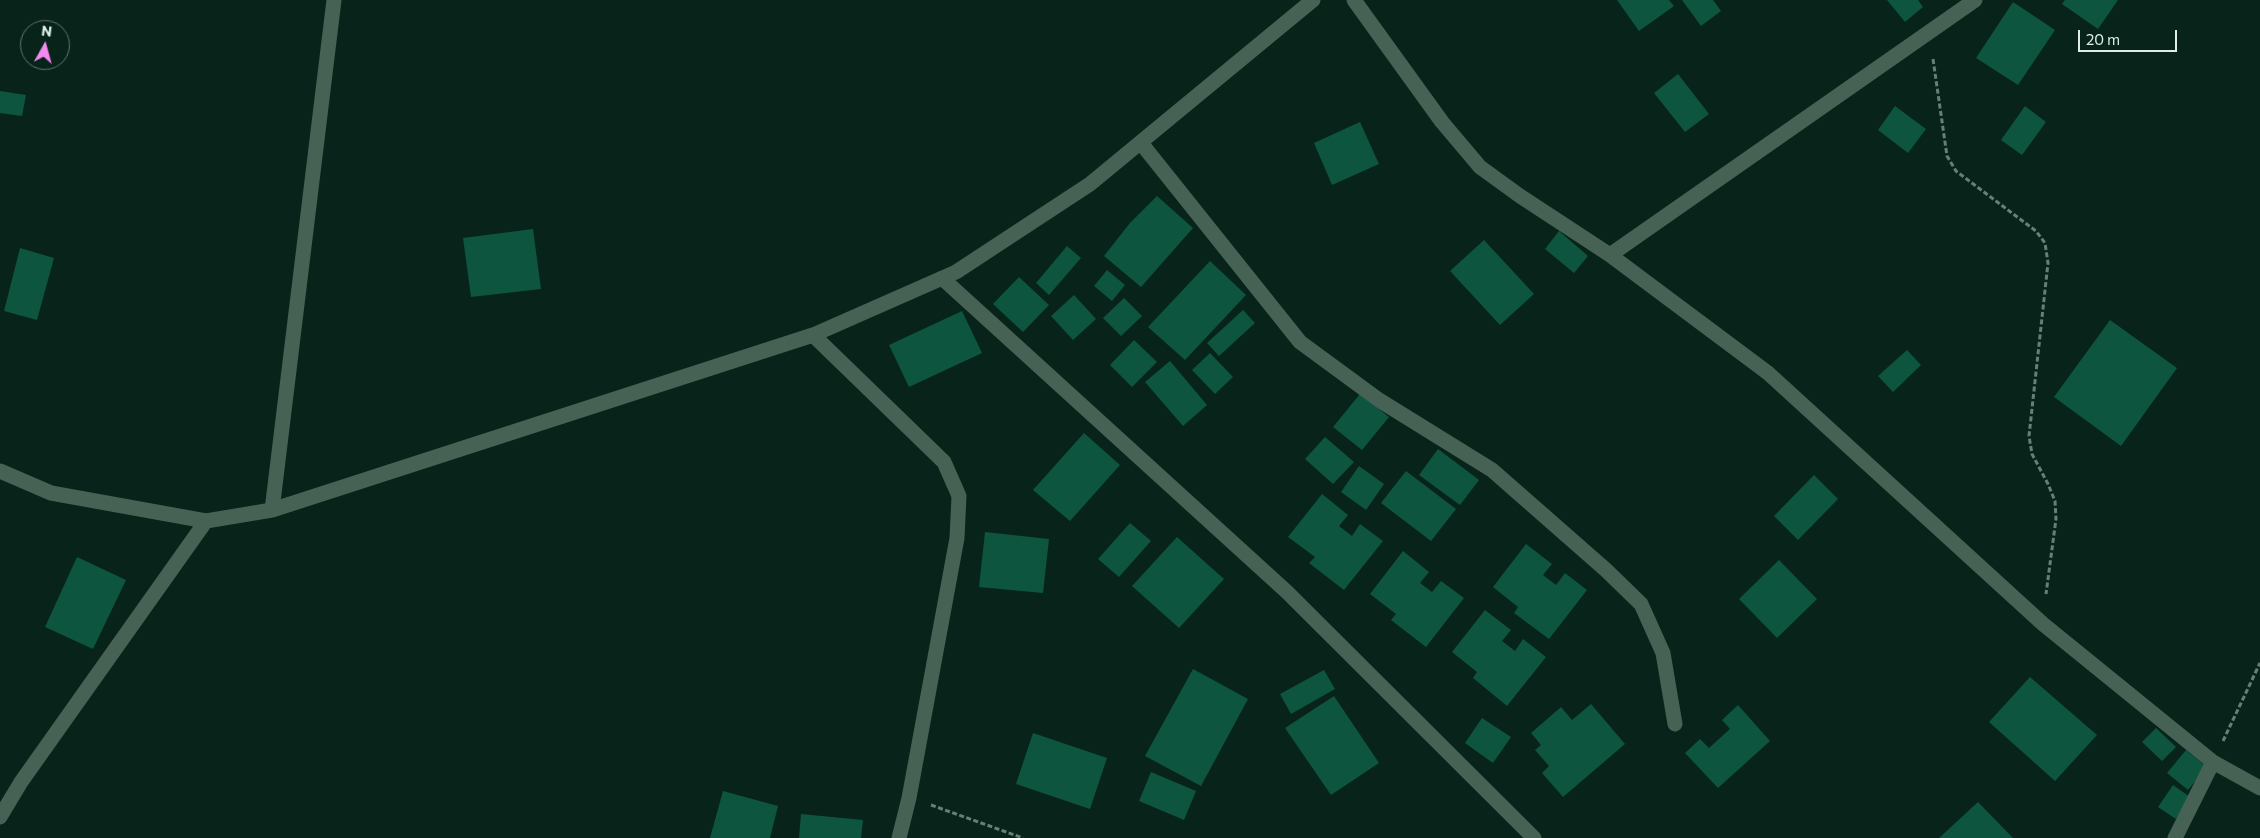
<!DOCTYPE html>
<style>
body{margin:0}
#map{position:relative;width:2260px;height:838px;overflow:hidden;background:#08241a;font-family:Commissioner,sans-serif}
canvas{display:block}
.north{position:absolute;left:20px;top:20px;width:50px;height:50px;box-sizing:border-box;background:#08241a;border:1px solid #5e756c;border-radius:50%;rotate:7deg;font-size:14px;font-weight:700;line-height:20px;text-align:center;color:#deeee6}
.north::after{content:'';display:block;margin:auto;width:18px;height:22px;background:#f489f0;clip-path:polygon(50% 0,100% 100%,50% 72%,0 100%)}
.scale{position:absolute;left:2078px;top:30px;width:99px;height:22px;box-sizing:border-box;border:2px solid #deeee6;border-top:0;padding-left:6px;font-size:15px;line-height:18px;white-space:nowrap;color:#deeee6;-webkit-text-stroke:4px #08241a;paint-order:stroke}
</style>
<div id="map">
<canvas width="2260" height="838"></canvas>
<div class="north">N</div>
<div class="scale">20 m</div>
</div>
<script>
const g = document.querySelector('canvas').getContext('2d');
g.lineJoin = 'round';
function fillPath(path, color) {
  g.fillStyle = color;
  g.fill(path, 'evenodd');
}
function stroke(path, color, width, dash) {
  g.strokeStyle = color;
  g.lineWidth = width;
  g.lineCap = dash ? 'butt' : 'round';
  g.setLineDash(dash || []);
  g.stroke(path);
}
const building = new Path2D(`
 M1617,0h52l5,6 -35,25z
 M1682,0h31l8,11 -20,15z
 M1887,0h31l5,7 -18,15z
 M2065,0h53l-20,29 -36,-25z
 M2013,2l42,28 -37,55 -42,-27z
 M1678,74l31,40 -24,18 -31,-39z
 M0,91l26,4 -4,21 -22,-3z
 M1895,106l31,23 -18,24 -30,-23z
 M2025,106l21,16 -24,33 -21,-15z
 M1360,122l19,42 -47,21 -18,-42z
 M1157,196l36,32 -52,59 -37,-31 26,-33z
 M533,229l8,60 -70,8 -8,-59z
 M1559,231l29,25 -14,17 -29,-24z
 M1484,240l50,54 -34,31 -50,-54z
 M1067,246l14,12 -32,37 -13,-12z
 M20,248l34,10 -17,62 -33,-9z
 M1210,261l36,34 -61,65 -37,-33z
 M1107,270l18,15 -13,16 -18,-15z
 M1019,277l30,28 -26,27 -30,-28z
 M1074,295l22,24 -23,21 -22,-24z
 M1124,298l18,18 -21,20 -18,-18z
 M1243,310l12,13 -36,33 -12,-13z
 M962,311l20,42 -73,34 -20,-42z
 M2110,320l67,48 -56,78 -67,-49z
 M1134,340l23,22 -25,25 -22,-22z
 M1907,350l14,15 -28,27 -15,-16z
 M1210,353l23,24 -18,17 -23,-24z
 M1170,361l37,44 -24,21 -38,-44z
 M1360,394l29,23 -27,33 -29,-23z
 M1084,433l36,32 -50,56 -37,-31z
 M1325,437l29,25 -21,22 -28,-25z
 M1438,449l41,31 -19,25 -41,-30z
 M1359,466l25,18 -18,26 -25,-18z
 M1406,471l50,38 -25,32 -50,-38z
 M1814,475l24,24 -40,41 -24,-24z
 M1322,494l26,21 -9,11 13,10 8,-12 23,17 -39,49 -35,-27 6,-6 -27,-20z
 M1130,523l21,18 -32,36 -21,-18z
 M985,532l64,7 -6,54 -64,-6z
 M1177,537l47,42 -45,49 -47,-42z
 M1526,544l26,20 -9,11 13,10 9,-12 22,17 -38,49 -35,-26 4,-6 -25,-20z
 M1403,551l26,21 -9,11 12,9 9,-11 23,17 -38,49 -35,-27 5,-6 -26,-20z
 M77,557l49,23 -33,69 -48,-22z
 M1779,560l38,39 -40,39 -38,-39z
 M1485,610l26,20 -9,11 13,10 8,-12 23,18 -39,49 -34,-28 4,-6 -25,-20z
 M1193,669l55,30 -47,87 -56,-30z
 M1324,670l11,19 -44,25 -11,-20z
 M2030,677l67,58 -42,46 -66,-59z
 M1334,696l45,67 -48,32 -46,-67z
 M1591,704l34,40 -62,53 -21,-24 7,-7 -14,-16 6,-5 -10,-12 30,-26 11,13z
 M1738,705l32,36 -52,47 -33,-35 15,-14 9,9 21,-19 -8,-9z
 M1482,718l29,19 -18,26 -28,-20z
 M2156,728l20,19 -14,14 -20,-19z
 M1033,733l74,25 -17,51 -74,-25z
 M2186,750l21,17 -19,23 -21,-17z
 M1151,772l45,19 -12,29 -45,-19z
 M2173,785l17,12 -14,22 -18,-12z
 M723,791l55,15 -8,32h-60z
 M1978,802l35,36h-74z
 M801,814l62,6 -2,18h-62z`);
const path = new Path2D(`
 M1933,59l14,97 9,15 80,60 9,12 3,20 -19,173 3,18 16,30 7,17 1,18 -10,75
 M2223,741l37,-78
 M931,805l92,33`);
const minor = new Path2D(`
 M1354,0l88,122 38,45 40,29 90,59 158,118 275,251 170,138 47,26
 M1141,143l159,199 79,58 113,70 114,100 35,34 22,49 12,71
 M1610,255l365,-255
 M942,278l345,314 247,246
 M813,335l131,127 15,34 -2,42 -48,260 -10,40
 M0,471l51,22 155,28 66,-11 541,-175 143,-63 134,-88 223,-184
 M272,510l62,-510
 M0,817l21,-35 185,-261
 M2175,838l38,-76`);
fillPath(building, '#0d553e');
stroke(path, '#697f76', 3, [5, 2.5]);
stroke(minor, '#456255', 15);
</script>
